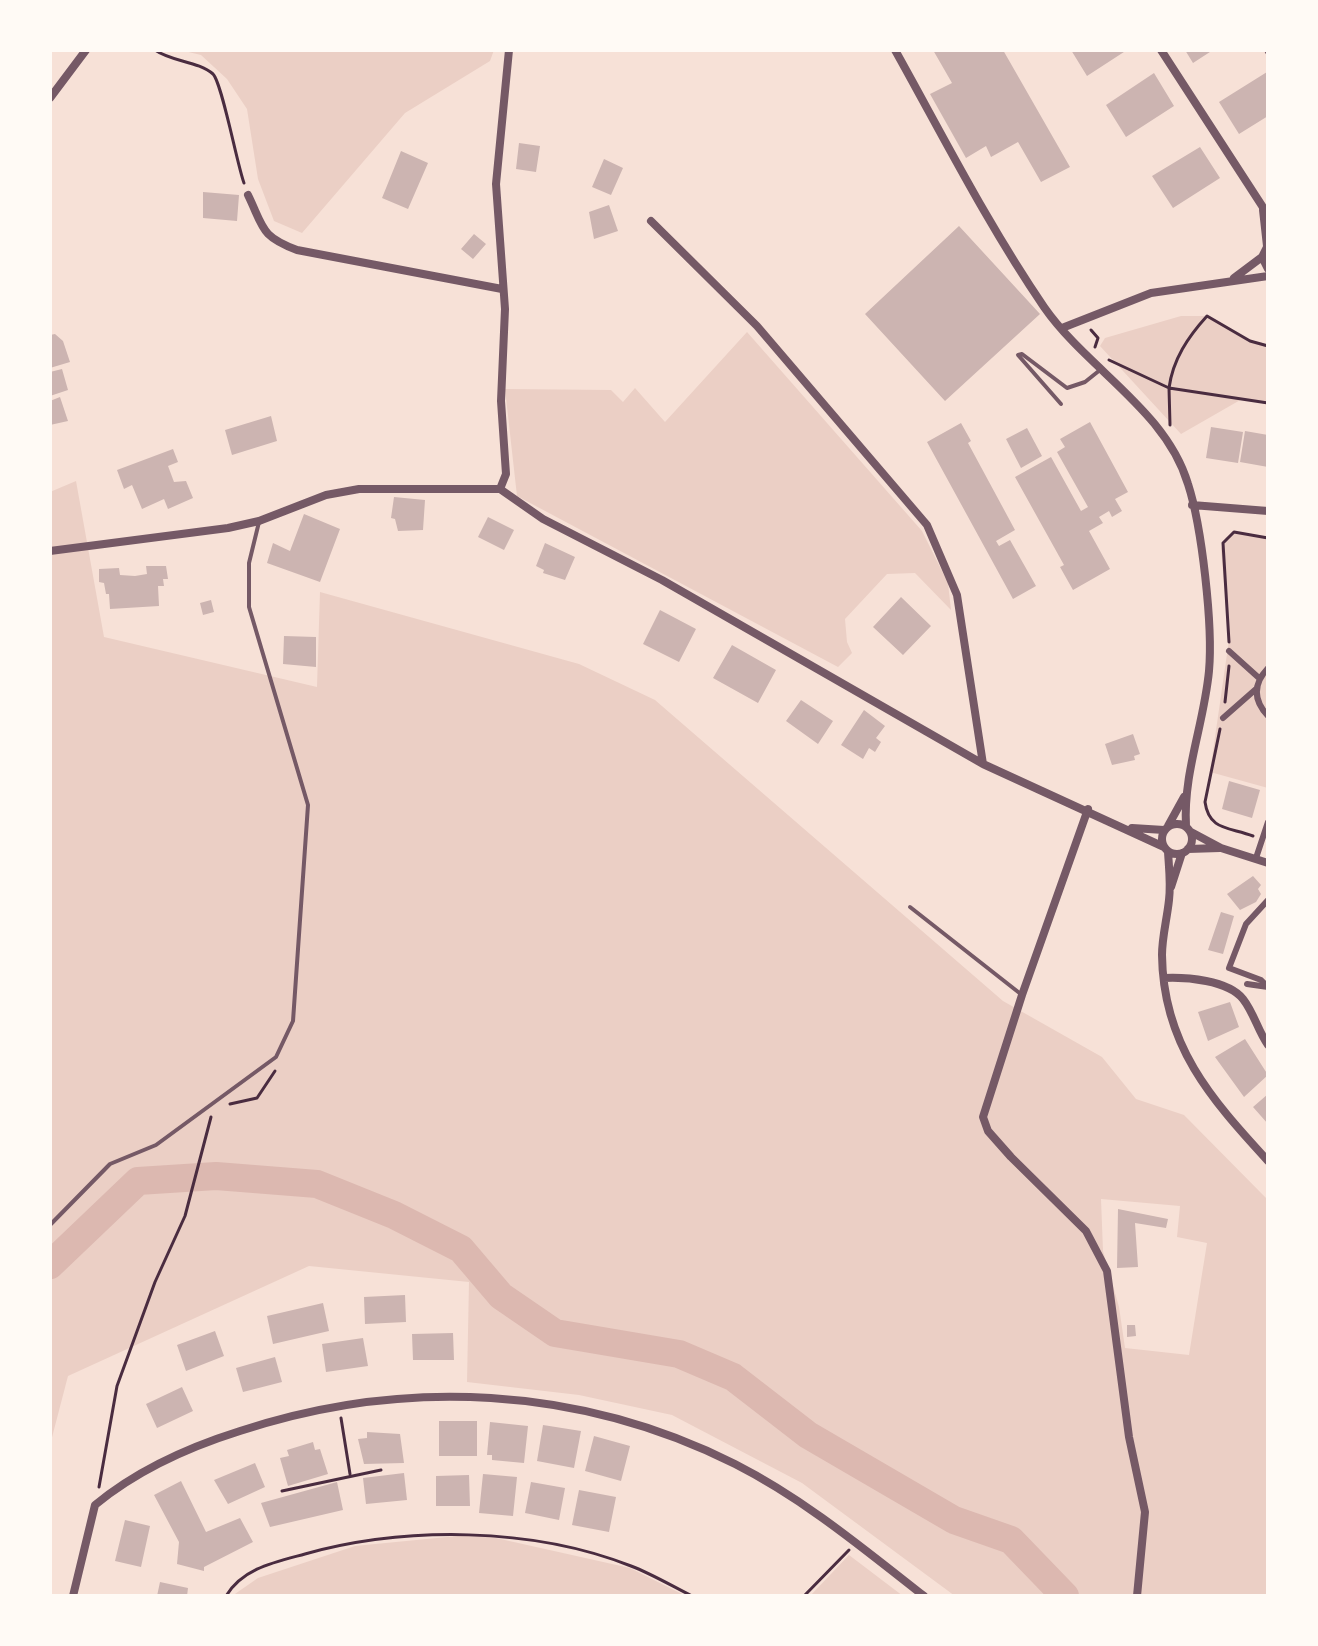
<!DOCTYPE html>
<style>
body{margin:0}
#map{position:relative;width:1318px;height:1646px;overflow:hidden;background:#f7e1d7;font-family:Montserrat,sans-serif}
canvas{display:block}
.frame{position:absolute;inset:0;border:52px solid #fffaf5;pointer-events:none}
</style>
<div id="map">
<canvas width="1318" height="1646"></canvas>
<div class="frame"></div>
</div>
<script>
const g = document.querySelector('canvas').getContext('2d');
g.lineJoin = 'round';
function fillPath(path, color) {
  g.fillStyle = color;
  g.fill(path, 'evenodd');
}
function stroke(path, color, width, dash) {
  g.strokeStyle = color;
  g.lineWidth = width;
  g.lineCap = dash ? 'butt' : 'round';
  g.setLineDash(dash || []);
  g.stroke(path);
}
const green = new Path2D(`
 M180,50h314l-4,11 -85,52 -103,120 -28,-12 -16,-42 -11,-70 -20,-30 -26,-24z
 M1181,316h26l43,25 18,5v57l-26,-4 -61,35 -81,-88 5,-8z
 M747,332l175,199 26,52 3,27 -36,-37 -28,1 -42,45 2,23 5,11 -14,14 -321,-171 -12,-107 106,1 12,12 12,-14 30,34z
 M76,481l28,156 213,50 3,-95 259,72 76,36 348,301 99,56 34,42 48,16 84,85v396h-313l-153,-113 -130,-68 -93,-20 -112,-13 2,-100 -160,-16 -241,110 -18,69v-953zM1101,1199l79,7 -3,31 30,6 -18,112 -64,-7 -6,-41 -16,-56z
 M1234,532l34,6v250l-58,-16 19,-132 -8,-91 4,-11z
 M478,1534l152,34 56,28h-454l26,-18 97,-32z
 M849,1555l54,41h-93z`);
const river = new Path2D(`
 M50,1265l88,-84 78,-5 101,8 77,31 67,34 40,47 54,37 124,21 54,23 75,58 146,85 57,20 54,56`);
const building = new Path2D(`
 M933,50h70l67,117 -29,15 -23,-40 -27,15 -5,-11 -20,12 -36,-64 22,-11z
 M1071,50h56l-40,26z
 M1185,50h28l-20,13z
 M1267,72l1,44 -29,18 -20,-32z
 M1154,73l20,33 -48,31 -20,-32z
 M519,143l21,3 -4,26 -20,-3z
 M1200,147l20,31 -47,30 -21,-32z
 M401,151l27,12 -20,46 -26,-11z
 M604,159l19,9 -12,27 -19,-8z
 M203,192l36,3 -2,26 -34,-3z
 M609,205l9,26 -24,8 -5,-27z
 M959,226l81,88 -95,87 -80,-87z
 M474,234l12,10 -13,15 -12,-10z
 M55,334l8,7 7,21 -20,6v-33z
 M62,369l6,21 -18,6v-24z
 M60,397l8,24 -18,4v-24z
 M271,416l6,25 -45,14 -7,-25z
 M1090,422l38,70 -13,7 7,12 -10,6 -3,-6 -10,6 4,6 -14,8 21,38 -37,21 -13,-23 4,-2 -49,-88 36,-20 30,54 7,-4 -31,-55 8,-5 -5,-8z
 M961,423l10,18 -3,2 47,87 -19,11 3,5 11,-6 26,46 -23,13 -86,-157z
 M1211,427l32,5 -5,31 -32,-5z
 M1027,428l15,28 -21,12 -15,-29z
 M1245,431l23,4v32l-28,-5z
 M173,449l5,13 -10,4 6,16 12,-1 7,17 -25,11 -4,-10 -22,10 -10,-24 -8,4 -7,-19z
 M394,497l31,3 -2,30 -25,1 -3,-12 -4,-1z
 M304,514l36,15 -20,53 -53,-19 6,-20 17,8z
 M488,517l26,13 -10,20 -26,-13z
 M545,543l30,14 -10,23 -22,-7 1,-3 -8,-4z
 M146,566h20l2,13h-5l1,7h-6l1,20 -49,3 -1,-15h-3l-2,-11 -5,-1v-13l20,-1 1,7 15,1 12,-2z
 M901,597l30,29 -28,29 -30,-28z
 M211,600l3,12 -11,3 -3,-12z
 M660,610l36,19 -17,33 -36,-18z
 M284,636l32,1v30l-33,-3z
 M732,645l44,25 -18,33 -45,-25z
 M801,700l32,21 -15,23 -32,-23z
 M864,710l21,16 -9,12 5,4 -6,10 -6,-4 -6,11 -22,-14z
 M1133,734l7,20 -6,2 1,4 -23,5 -7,-21z
 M1229,781l31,9 -8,28 -30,-9z
 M1253,876l8,9 -3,4 3,5 -5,8 -16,8 -13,-16z
 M1221,912l13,4 -11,38 -15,-4z
 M1230,1002l9,25 -31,14 -10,-29z
 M1245,1039l23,36 -24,22 -29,-40z
 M1268,1094v30l-15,-17z
 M1118,1209l50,10 -2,9 -31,-5 3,44 -21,1z
 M405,1295l1,27 -41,2 -1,-27z
 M323,1303l6,28 -56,13 -6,-28z
 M1127,1325h8l1,11 -9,1z
 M215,1331l9,25 -38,15 -9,-26z
 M453,1333l1,27h-41l-1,-26z
 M363,1338l5,28 -42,6 -4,-28z
 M275,1357l7,25 -39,10 -7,-24z
 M182,1387l11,24 -36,17 -11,-24z
 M439,1421h38v35h-38z
 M490,1422l38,4 -4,37 -32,-3v-5h-5z
 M543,1425l38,6 -7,37 -37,-7z
 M367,1432l33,2 4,29 -40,1 -6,-25 9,-1z
 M594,1436l36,10 -9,35 -36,-10z
 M313,1442l2,8 5,-1 8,25 -40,12 -8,-28 9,-2 -2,-6z
 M255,1463l10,24 -37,17 -14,-24z
 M404,1473l3,27 -41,4 -3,-26z
 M483,1474l34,3 -4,39 -34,-3z
 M469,1475l1,31h-34v-30z
 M181,1481l25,51 34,-14 13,24 -49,25v4l-27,-7 2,-22 -25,-47z
 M337,1482l6,28 -73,17 -9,-24z
 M531,1482l34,6 -6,32 -34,-7z
 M579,1490l37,7 -7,35 -37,-7z
 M125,1520l25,6 -9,41 -26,-6z
 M160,1582l28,6 -1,8h-30z`);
const path = new Path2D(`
 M155,50c17,12 43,11 58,24 9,9 24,90 31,109
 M1091,330l7,8 -3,9
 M1268,346l-18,-5 -43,-25c-19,21 -34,43 -38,72l99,15
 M1109,360l60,28 1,37
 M1229,642l-6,-99 11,-11 34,6
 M1225,702l4,-36
 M1220,729l-15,73c4,29 25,25 48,34
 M230,1104l27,-6 18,-27
 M341,1418l9,56
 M99,1487l18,-101 38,-104 30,-66 26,-99
 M282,1491l99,-21
 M226,1596c17,-28 49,-34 79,-42 101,-28 227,-27 326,12 21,8 41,20 61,30
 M804,1596l45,-46`);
const service = new Path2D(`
 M1061,404l-43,-49 4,-1 45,34 18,-6 15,-12
 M910,907l112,88
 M50,1225l60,-61 46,-19 120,-88 17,-36 15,-216 -59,-198v-44l10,-41`);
const pedestrian = new Path2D(`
 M1267,50l1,2
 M1229,651l30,27
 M1268,668c-15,16 -15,32 0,48
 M1223,718l33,-29
 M1256,858l12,-36
 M1268,900l-22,24 -17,44 32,12 7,7
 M1247,984l21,3`);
const minor = new Path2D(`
 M895,50c48,86 93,175 149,257 43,62 122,103 144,177 14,43 25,142 21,187 -5,53 -26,102 -23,155
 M1161,50l107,165
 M50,98l36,-48
 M248,195c16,33 12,41 49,55l205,39
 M1263,210l4,36
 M651,221l106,105 170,199 30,70 26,169
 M1268,245l-6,12 6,12
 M1234,278l28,-21
 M1062,328l89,-35 117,-17
 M500,489l43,30 119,61 321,184 181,83
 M500,489l6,-15 -5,-73 4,-92 -9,-125 13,-134
 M1192,505l76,6
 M50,551l178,-23 31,-7 67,-26 33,-6h141
 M1088,809l-66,186 -39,122 5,14 23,26 75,74 21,40 22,166 16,75 -8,84
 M1162 839a15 15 0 1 1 30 0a15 15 0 1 1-30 0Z
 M1168,826l16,-29
 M1132,828l32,2
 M1191,832l30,16 47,15
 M1188,849l32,-1
 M1168,852c1,16 3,32 1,48 -2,19 -7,37 -7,55 1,90 49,144 106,206
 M1171,887l11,-34
 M1164,978c22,-1 64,2 79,21 11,14 15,32 25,46
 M73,1596l22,-91c41,-34 94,-58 145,-74 164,-54 340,-45 495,33 69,35 129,85 189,132`);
fillPath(green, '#ebcfc5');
stroke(river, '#dcb8b0', 28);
fillPath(building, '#ccb4b1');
stroke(path, '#4a2c40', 3);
stroke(service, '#755966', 4);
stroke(pedestrian, '#755966', 6);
stroke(minor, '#755966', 8);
</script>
